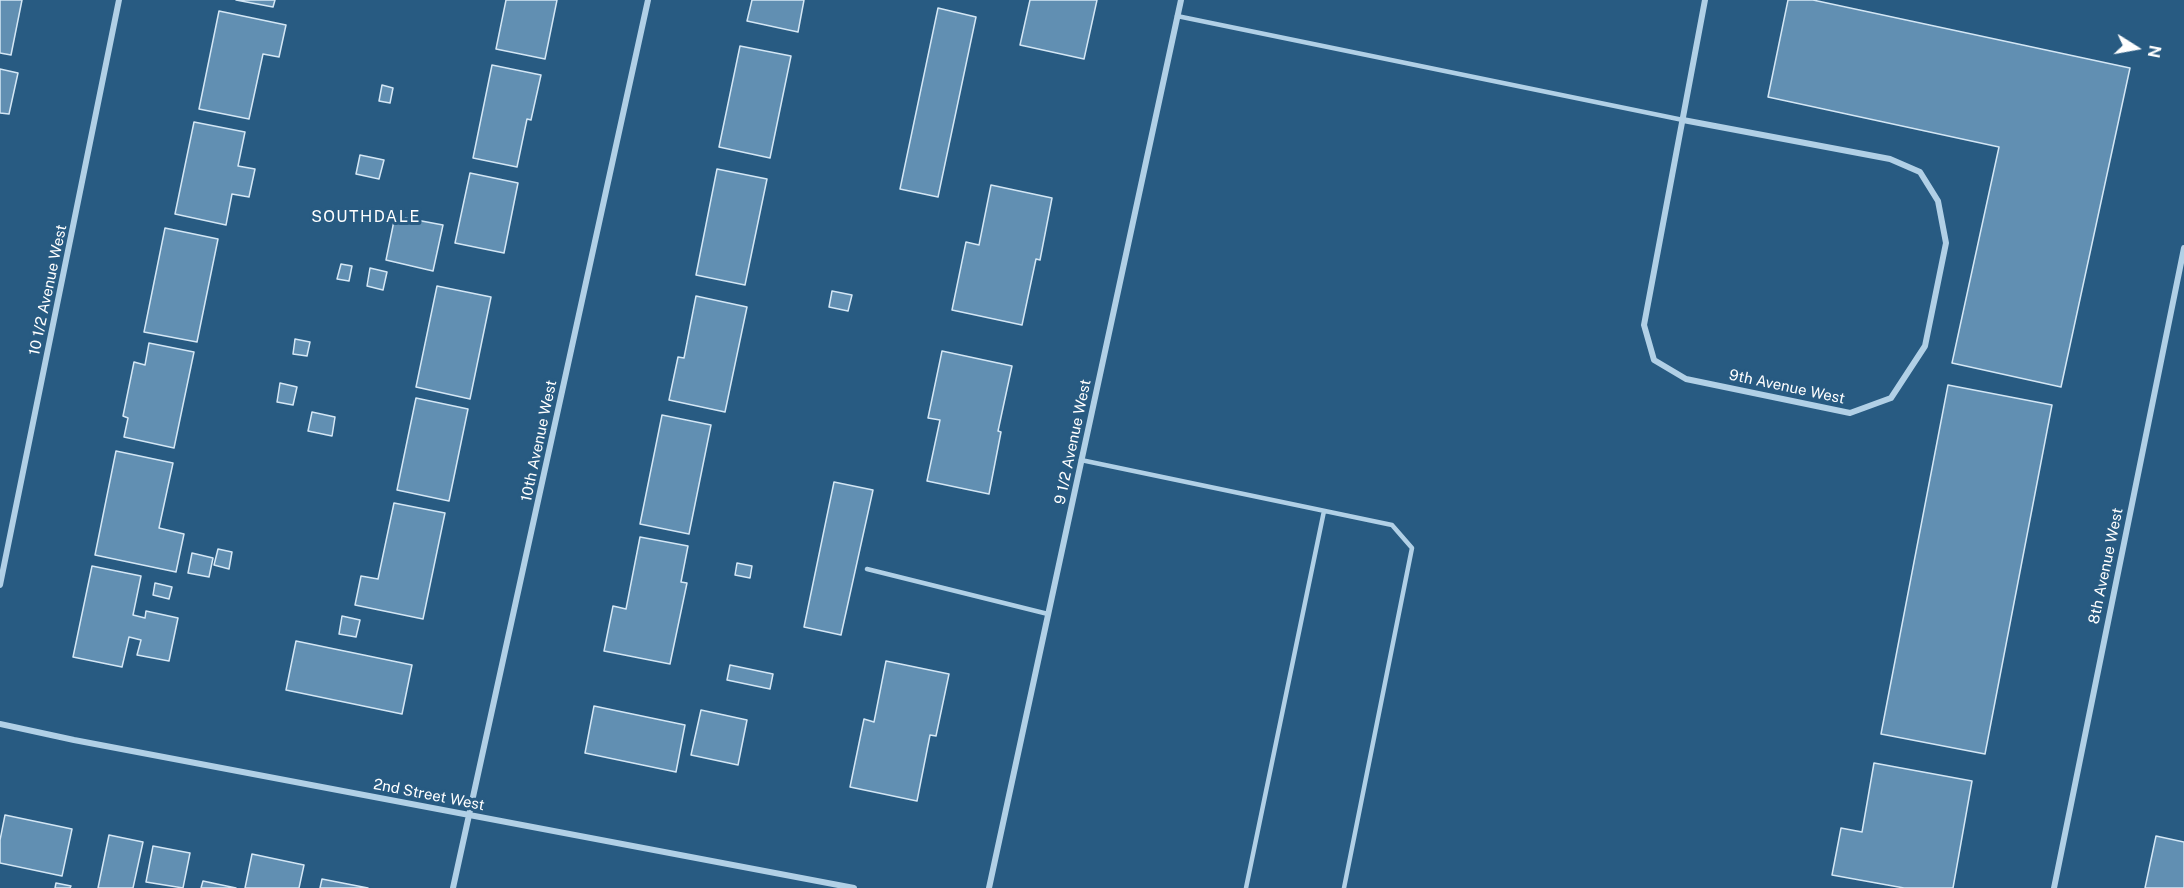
<!DOCTYPE html>
<style>
body{margin:0}
#map{position:relative;width:2184px;height:888px;overflow:hidden;background:#285b82;font-family:"Public Sans",sans-serif}
canvas{display:block}
.north{position:absolute;left:2106px;top:18px;width:60px;height:60px;-webkit-text-stroke:4px #285b82;paint-order:stroke;rotate:101deg;font-size:16px;font-weight:700;line-height:24px;text-align:center;color:#fff}
.north::after{content:'';display:block;margin:auto;width:21px;height:27px;background:#fff;clip-path:polygon(50% 0,100% 100%,50% 72%,0 100%)}
</style>
<div id="map">
<canvas width="2184" height="888"></canvas>
<div class="north">N</div>
</div>
<script>
const g = document.querySelector('canvas').getContext('2d');
g.lineJoin = 'round';
function fillPath(path, color) {
  g.fillStyle = color;
  g.fill(path, 'evenodd');
}
function stroke(path, color, width, dash) {
  g.strokeStyle = color;
  g.lineWidth = width;
  g.lineCap = dash ? 'butt' : 'round';
  g.setLineDash(dash || []);
  g.stroke(path);
}
function label(font, color, halo, rows, align = 'center') {
  g.font = font + ' "Public Sans",sans-serif';
  g.lineWidth = 6;
  g.setLineDash([]);
  g.textBaseline = 'middle';
  g.strokeStyle = halo;
  g.fillStyle = color;
  for (const [text, x, y, turn = 0] of rows) {
    g.save();
    g.translate(x, y);
    g.rotate((+turn || 0) * Math.PI / 180);
    g.textAlign = isNaN(turn) ? turn : align;
    if (halo) g.strokeText(text, 0, 0);
    g.fillText(text, 0, 0);
    g.restore();
  }
}
const building = new Path2D(`
 M0,0h22l-11,55 -11,-2z
 M236,0h39l-2,7z
 M506,0h51l-12,59 -49,-10z
 M752,0h52l-6,32 -51,-11z
 M1030,0h67l-13,59 -64,-14z
 M1788,0h25l317,68 -69,319 -109,-24 47,-216 -231,-50z
 M938,8l38,9 -38,180 -38,-8z
 M219,11l67,14 -7,32 -16,-3 -14,65 -50,-10z
 M740,46l51,10 -21,102 -51,-11z
 M492,65l49,10 -10,45 -4,-1 -10,48 -44,-9z
 M0,69l18,4 -9,41 -9,-1z
 M382,85l11,3 -3,15 -11,-2z
 M194,122l51,10 -7,34 17,3 -6,28 -17,-3 -6,31 -51,-11z
 M360,155l24,5 -5,19 -23,-5z
 M717,169l50,10 -22,106 -49,-10z
 M470,173l48,10 -14,70 -49,-10z
 M991,185l61,13 -12,62 -4,-1 -14,66 -70,-15 14,-68 13,3z
 M395,216l48,9 -10,46 -47,-11z
 M165,228l53,11 -21,103 -53,-10z
 M341,264l11,2 -3,15 -12,-2z
 M370,268l17,4 -4,18 -16,-4z
 M437,286l54,11 -21,102 -54,-12z
 M832,291l20,4 -4,16 -19,-4z
 M696,296l51,11 -22,105 -56,-12 9,-43 6,1z
 M295,339l15,3 -3,14 -14,-2z
 M149,343l45,9 -20,96 -50,-11 4,-19 -5,-2 11,-54 11,3z
 M942,351l70,15 -14,65 3,1 -12,62 -62,-13 13,-61 -12,-2z
 M280,383l17,4 -4,18 -16,-3z
 M1948,385l104,20 -67,349 -104,-20z
 M416,398l52,11 -19,92 -52,-11z
 M312,412l23,5 -3,19 -24,-5z
 M662,415l49,10 -22,109 -49,-10z
 M116,451l57,12 -14,65 25,6 -8,38 -81,-17z
 M834,482l39,8 -32,145 -37,-8z
 M394,503l51,10 -22,106 -68,-14 6,-29 17,3z
 M640,537l48,9 -7,36 6,1 -17,81 -66,-13 9,-45 13,3z
 M218,549l14,3 -3,17 -15,-4z
 M192,553l21,5 -4,19 -21,-4z
 M737,563l15,3 -2,12 -15,-3z
 M92,566l49,10 -8,39 12,3 1,-7 32,7 -9,43 -32,-6 4,-15 -12,-3 -7,30 -49,-10z
 M155,583l17,4 -3,12 -16,-4z
 M342,616l18,4 -4,17 -17,-3z
 M296,641l116,24 -10,49 -116,-24z
 M886,661l63,13 -13,62 -6,-1 -13,66 -67,-14 14,-68 10,3z
 M730,665l43,9 -3,15 -43,-9z
 M594,706l91,19 -9,47 -91,-19z
 M701,710l46,10 -9,45 -47,-10z
 M1874,763l98,18 -19,107h-49l-72,-13 9,-47 21,4z
 M5,815l67,14 -10,47 -62,-13v-23z
 M109,835l34,7 -10,46h-35z
 M2156,836l28,6v46h-39z
 M153,846l37,7 -7,35 -37,-6z
 M252,854l52,11 -5,23h-54z
 M322,879l46,9h-48z
 M203,881l33,7h-35z
 M56,883l15,3 -1,2h-15z`);
const lane = new Path2D(`
 M1177,16l506,104
 M1081,460l311,65 20,23 -68,340
 M867,569l181,45
 M1246,888l78,-377`);
const street = new Path2D(`
 M1683,120l207,39 30,13 18,29 8,42 -21,103 -34,52 -41,15 -164,-34 -32,-19 -10,-35 61,-325
 M0,585l119,-585
 M0,724l74,16 780,148
 M453,888l195,-888
 M989,888l192,-888
 M2054,888l130,-640`);
const streetNames = [
 ["10 1/2 Avenue West",48,290,-78],
 ["9th Avenue West",1787,387,12],
 ["10th Avenue West",539,441,-78],
 ["9 1/2 Avenue West",1073,442,-78],
 ["8th Avenue West",2106,566,-78],
 ["2nd Street West",429,795,11]
];
const neighbourhoodNames = [
 ["SOUTHDALE",366,217]
];
fillPath(building, '#618fb2');
stroke(building, '#d4e7f5', 1.5);
stroke(lane, '#b1d0e6', 4.5);
stroke(street, '#b1d0e6', 6);
label('15px', '#fff', '#285b82', streetNames);
g.letterSpacing = '1.5px';
label('16px', '#fff', '#285b82', neighbourhoodNames);
g.letterSpacing = '0px';
</script>
